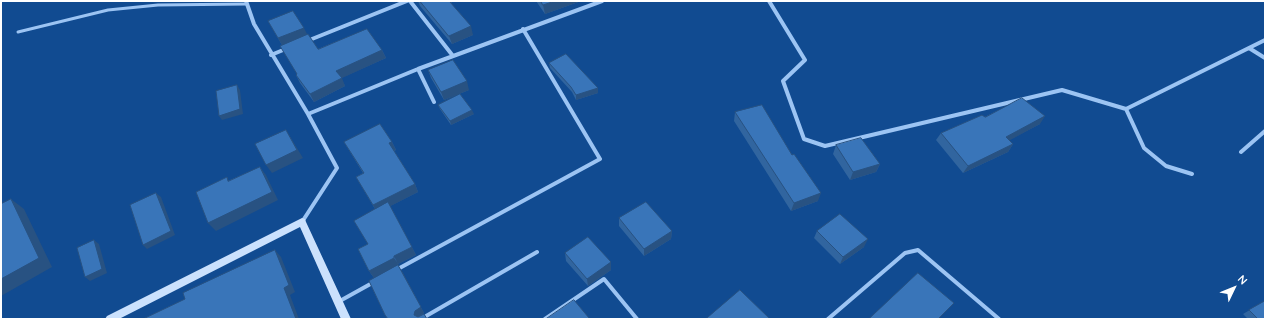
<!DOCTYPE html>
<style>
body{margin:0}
#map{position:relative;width:1266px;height:320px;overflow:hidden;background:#114b91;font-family:Quicksand,sans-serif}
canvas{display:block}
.frame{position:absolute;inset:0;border:2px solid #fff;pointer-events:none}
.north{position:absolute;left:1214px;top:268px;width:40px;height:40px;-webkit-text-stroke:3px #114b91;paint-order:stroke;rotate:47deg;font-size:11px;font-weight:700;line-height:16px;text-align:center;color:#fff}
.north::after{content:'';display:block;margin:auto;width:14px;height:18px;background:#fff;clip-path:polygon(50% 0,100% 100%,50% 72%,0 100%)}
</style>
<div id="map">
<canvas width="1266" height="320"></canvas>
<div class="frame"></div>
<div class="north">N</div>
</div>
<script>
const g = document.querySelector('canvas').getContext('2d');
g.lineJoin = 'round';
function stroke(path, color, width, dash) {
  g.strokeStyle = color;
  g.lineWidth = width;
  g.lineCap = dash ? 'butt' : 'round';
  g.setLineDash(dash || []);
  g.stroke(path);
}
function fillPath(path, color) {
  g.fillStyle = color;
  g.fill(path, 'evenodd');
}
const lane = new Path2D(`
 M18,32l90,-22 50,-5 88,-1`);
const street = new Path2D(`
 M246,1l8,23 54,90 29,54 -35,54
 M410,1l43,55
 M769,1l36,59 -22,21 21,58 21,7 237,-56 64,19
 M307,41l100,-40
 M1249,48l16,10
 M271,55l17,-7
 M418,69l16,33
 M308,114l110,-45 184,-68
 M1241,152l24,-21
 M1192,174l-26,-8 -22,-18 -18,-39 139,-69
 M396,270l204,-111 -77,-130
 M338,302l36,-20
 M421,319l116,-67
 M545,319l59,-40 33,40
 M828,319l77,-66 13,-3 81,69`);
const secondary = new Path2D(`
 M302,218l3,1 1,3 45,97h-10l-41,-92 -181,92h-14l2,-3z`);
const wall = new Path2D(`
 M418,1h33l1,4 21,30 -21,9 -32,-38z
 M536,1h45l-36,13z
 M268,21l39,14 11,14 64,1 4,8 -45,20 4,8 -31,16 -14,-19 -4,-8 1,-1 -15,-29z
 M549,63l49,25v5l-22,7 -4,-8 -22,-24z
 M428,70l41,20 -25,10 -13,-22z
 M438,105l36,9 -23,11 -11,-16z
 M735,112l83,89 -27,10 -57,-90z
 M985,117l55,7 -31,16 4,4 -5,8 -45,21 -27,-33 5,-7z
 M380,124l12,18 4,8 -2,1 21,33 3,8 -28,14 26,49 -18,9v1l26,48 -3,2 3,-1 3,5h-39l-3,-4 -16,-34 21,-11 -16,8 -5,-7 -11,-22 10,-5 -14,-23 21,-12 -19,-32 7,-4 -19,-31z
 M836,145l44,19 -4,8 -26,8 -17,-26z
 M619,218l53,13 -1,8 -27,17 -25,-30z
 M817,231l47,16 -24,17 -26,-26z
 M565,253l46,17 -23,16 -22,-25z
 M1265,301v18h-17l-5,-5z`);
const shadedWall = new Path2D(`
 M555,1h26l-36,13 -2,-9z
 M471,26l2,9 -21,9 -3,-8z
 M304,28l4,8 -25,11 -5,-9z
 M382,50l4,8 -46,21 -4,-8z
 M342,78l3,8 -31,16 -4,-8z
 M467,81l2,9 -25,10 -3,-8z
 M237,85l3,5 3,24 -21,6 -3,-4z
 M598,88v5l-22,7v-5z
 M472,110l2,4 -23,11 -1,-4z
 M1045,116l-5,8 -39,21 5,-8z
 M286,130l17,28 -31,15 -6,-8z
 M392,142l4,8 -3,1 -4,-8z
 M1013,144l-5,8 -45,21 5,-7z
 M880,164l-4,8 -26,8 3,-8z
 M260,167l6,8 12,25 -62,31 -8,-8z
 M415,184l3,8 -41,21 -4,-8z
 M156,193l5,4 14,38 -28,14 -4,-4z
 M821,193l-3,8 -27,10 3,-8z
 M11,199l13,10 28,58 -51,29v-17z
 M672,231l-1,8 -27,17v-7z
 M868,239l-4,8 -24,17 3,-7z
 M94,240l5,4 8,29 -17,8 -5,-4z
 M412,247l4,8 -18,9 -4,-8z
 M275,250l6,7 14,35 -5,3 9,24h-3l-12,-31z
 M394,258l5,7 -25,13 -5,-7z
 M611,262v8l-23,16 -1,-7z
 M402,271l22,42 -6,4 -4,-2z`);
const building = new Path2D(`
 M420,1h31l-1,1 21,24 -22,10z
 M541,1h14l-12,4z
 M293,11l11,17 -26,10 -10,-17z
 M367,29l15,21 -46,21 6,7 -32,16 -14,-19 1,-1 -17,-28 28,-12 10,15z
 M566,54l32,34 -22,7 -5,-8 -22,-24z
 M453,60l14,21 -26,11 -13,-22z
 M237,85l3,24 -21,7 -3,-25z
 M460,94l12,16 -22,11 -12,-16z
 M1022,98l23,18 -39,21 7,7 -45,22 -27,-33 41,-18 3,2z
 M762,105l30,50 2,-1 27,39 -27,10 -59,-91z
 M380,124l12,18 -3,1 26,41 -42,21 -17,-28 8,-4 -20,-31z
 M286,130l11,20 -31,15 -11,-21z
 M861,138l19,26 -27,8 -17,-27z
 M260,167l12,25 -64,31 -12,-31 31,-15 1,4z
 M156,193l15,38 -28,14 -13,-40z
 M11,199l28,59 -38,21v-75z
 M388,202l24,45 -18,9v2l-25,13 -11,-22 10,-5 -14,-23z
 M646,202l26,29 -28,18 -25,-31z
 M840,214l28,25 -25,18 -26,-26z
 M588,237l23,25 -24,17 -22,-26z
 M94,240l8,29 -17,8 -8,-29z
 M275,250l14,35 -5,3 12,31h-153l42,-20 -2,-6z
 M398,265l23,42 -6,4 -1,4 4,2 6,-3 3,5h-39l-3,-4 -16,-34z
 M918,273l36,30 -16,16h-69z
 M740,290l30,29h-64z
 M574,300l15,18 -2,1h-41z
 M1265,301v18h-7l-9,-9z`);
stroke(lane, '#9cc4f3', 3);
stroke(street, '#9cc4f3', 4);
fillPath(secondary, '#cbe1fd');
fillPath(wall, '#31659f');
fillPath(shadedWall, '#285282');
fillPath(building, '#3975b9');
stroke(building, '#285282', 1);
</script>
